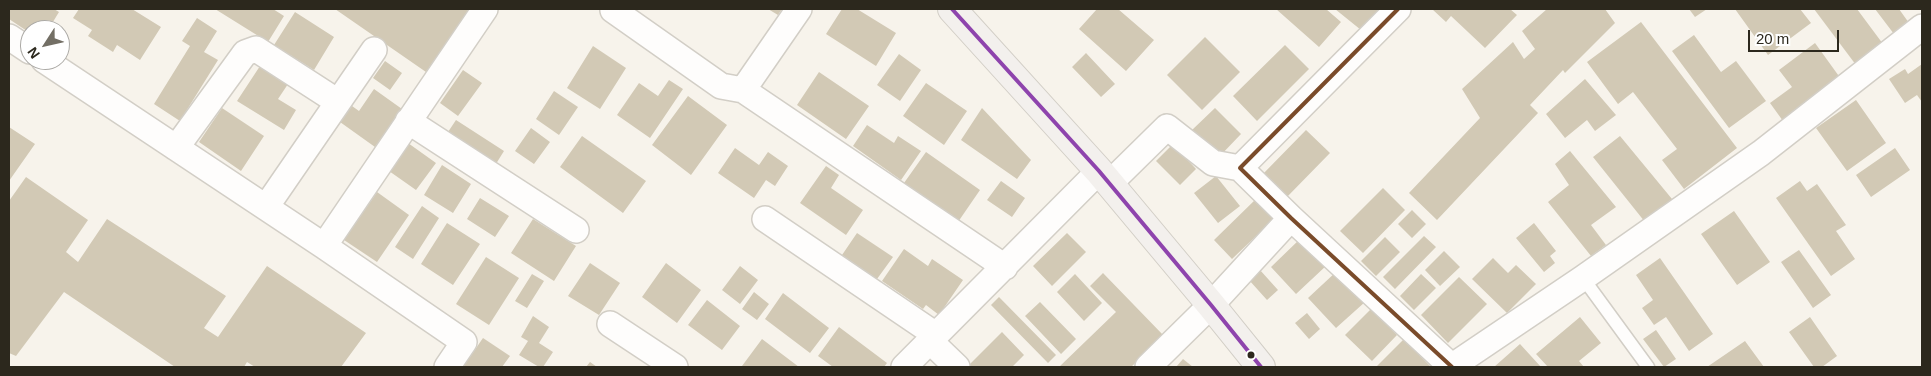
<!DOCTYPE html>
<style>
body{margin:0}
#map{position:relative;width:1931px;height:376px;overflow:hidden;background:#f7f3eb;font-family:Arial,sans-serif}
canvas{display:block}
.frame{position:absolute;inset:0;border:10px solid #2c281d;pointer-events:none}
.north{position:absolute;left:20px;top:20px;width:50px;height:50px;box-sizing:border-box;background:#fff;border:1px solid #aba9a5;border-radius:50%;rotate:235deg;font-size:14px;font-weight:700;line-height:20px;text-align:center;color:#2c281d}
.north::after{content:'';display:block;margin:auto;width:18px;height:22px;background:#736f65;clip-path:polygon(50% 0,100% 100%,50% 72%,0 100%)}
.scale{position:absolute;left:1748px;top:30px;width:91px;height:22px;box-sizing:border-box;border:2px solid #2c281d;border-top:0;padding-left:6px;font-size:15px;line-height:18px;white-space:nowrap;color:#2c281d;-webkit-text-stroke:4px #fff;paint-order:stroke}
</style>
<div id="map">
<canvas width="1931" height="376"></canvas>
<div class="frame"></div>
<div class="north">N</div>
<div class="scale">20 m</div>
</div>
<script>
const g = document.querySelector('canvas').getContext('2d');
g.lineJoin = 'round';
function fillPath(path, color) {
  g.fillStyle = color;
  g.fill(path, 'evenodd');
}
function stroke(path, color, width, dash) {
  g.strokeStyle = color;
  g.lineWidth = width;
  g.lineCap = dash ? 'butt' : 'round';
  g.setLineDash(dash || []);
  g.stroke(path);
}
const building = new Path2D(`
 M9,9h45l5,3 -11,18h-18v3l-21,-14z
 M79,9h53l29,18 -21,33 -23,-15 -4,7 -25,-16 4,-6 -19,-12z
 M215,9h58l11,7 -16,26z
 M335,9h135l-44,63z
 M768,9h14l-4,6z
 M842,9h15l39,24 -20,33 -50,-32z
 M1097,9h21l36,31 -28,31 -47,-42z
 M1276,9h50l15,13 -22,25z
 M1335,9h44l-18,21z
 M1432,9h78l7,6 -32,33 -34,-32 -5,6z
 M1547,9h58l10,14 -50,50 -2,-3 -33,35 8,8 -101,107 -28,-27 71,-75 -18,-29 51,-47 11,17 11,-10 -13,-18z
 M1689,9h18l-12,8z
 M1735,9h65l11,14 -43,32z
 M1814,9h43l26,35 -27,21z
 M1875,9h24l10,14 -15,11z
 M295,12l39,25 -20,33 -40,-25z
 M197,18l20,13 -13,21 14,8 -38,61 -26,-17 36,-58 -8,-5z
 M1641,22l96,126 -53,41 -22,-29 15,-11 -44,-57 -15,12 -31,-42z
 M1694,35l27,37 15,-11 30,40 -37,27 -57,-77z
 M1205,37l35,35 -38,38 -35,-35z
 M1815,43l26,36 -58,42 -13,-18 22,-16 -13,-17z
 M1285,45l24,24 -52,52 -24,-25z
 M593,46l33,22 -26,41 -33,-21z
 M1086,53l29,31 -14,13 -29,-30z
 M899,54l22,16 -21,31 -23,-16z
 M385,61l17,12 -12,17 -17,-12z
 M1922,64v38l-5,-7 -12,8 -16,-24 16,-10 3,5z
 M260,66l28,18 -10,15 18,11 -12,20 -47,-29z
 M463,70l19,13 -24,33 -18,-13z
 M819,72l50,34 -23,33 -49,-34z
 M1585,79l31,36 -21,16 -8,-11 -22,18 -19,-24z
 M669,80l14,9 -33,49 -33,-23 22,-32 19,13z
 M926,83l41,28 -23,34 -41,-29z
 M374,89l28,20 -27,38 -35,-25 12,-16 7,5z
 M554,91l24,16 -19,28 -23,-16z
 M688,96l39,29 -36,50 -39,-30z
 M1856,100l30,43 -39,28 -31,-43z
 M222,108l42,28 -23,35 -42,-29z
 M982,108l49,52 -14,19 -56,-39z
 M1215,108l26,26 -22,23 -27,-27z
 M456,120l48,31 -10,16 -48,-32z
 M867,125l27,18 4,-7 23,15 -20,29 -48,-34z
 M9,127l26,17 -26,37z
 M531,128l19,14 -16,22 -19,-13z
 M1306,130l24,23 -44,45 -24,-23z
 M582,136l64,45 -23,32 -63,-46z
 M1620,136l52,63 -27,23 -52,-65z
 M408,143l28,20 -20,27 -27,-19z
 M1173,144l23,25 -16,16 -24,-24z
 M735,148l24,17 9,-13 20,14 -13,20 -9,-6 -12,18 -36,-25z
 M1895,148l15,22 -39,27 -15,-22z
 M1570,151l46,56 -25,18 15,20 -15,11 -43,-54 21,-17 -14,-21z
 M926,152l54,38 -22,32 -54,-39z
 M442,165l29,19 -18,29 -29,-18z
 M826,166l13,9 -8,13 32,22 -17,25 -46,-32z
 M1216,176l24,30 -22,17 -24,-30z
 M26,177l62,43 -22,32 12,10 29,-43 119,77 -22,32 14,9 49,-71 99,67 -25,34h-86l-8,-5 -3,5h-69l-111,-75 -48,64 -7,-3v-152z
 M1001,181l24,17 -13,19 -25,-17z
 M1800,181l7,10 10,-7 29,41 -10,6 19,28 -24,17 -55,-78z
 M1383,188l22,22 -42,43 -23,-22z
 M377,192l32,23 -32,47 -33,-22z
 M480,198l29,18 -14,21 -28,-18z
 M1257,198l19,19 -44,42 -18,-19z
 M422,206l17,12 -26,41 -18,-12z
 M1412,210l14,14 -14,14 -14,-14z
 M1734,211l36,51 -33,23 -36,-51z
 M533,219l43,27 -22,35 -43,-28z
 M447,223l33,21 -27,41 -32,-21z
 M1534,223l22,28 -6,5 5,7 -11,9 -28,-34z
 M857,233l36,24 -16,22 -35,-24z
 M1067,233l19,19 -34,34 -19,-20z
 M1424,236l12,11 -41,42 -12,-12z
 M1385,237l15,15 -24,24 -15,-15z
 M1301,238l26,27 -31,29 -25,-27z
 M904,249l24,17 4,-7 31,21 -24,35 -13,-10 -3,4 -41,-28z
 M1799,250l32,45 -18,13 -32,-46z
 M1444,251l16,16 -20,19 -15,-16z
 M486,257l33,21 -30,47 -33,-21z
 M1493,258l15,15 8,-8 20,19 -29,29 -35,-34z
 M1660,258l53,76 -24,17 -23,-34 -12,8 -12,-17 11,-8 -17,-25z
 M590,263l30,20 -21,32 -31,-19z
 M666,263l35,27 -24,33 -35,-26z
 M740,266l18,14 -18,24 -18,-14z
 M1260,270l18,20 -11,10 -18,-20z
 M1337,271l28,31 -29,26 -28,-30z
 M1103,273l61,63 -33,31h-72l57,-55 -26,-26z
 M532,274l12,7 -17,27 -12,-7z
 M1075,274l27,29 -18,18 -27,-29z
 M1421,274l15,14 -22,22 -14,-14z
 M1459,277l28,27 -39,39 -27,-28z
 M754,292l15,12 -12,16 -15,-11z
 M783,293l46,35 -19,25 -45,-34z
 M999,297l57,58 -8,8 -57,-58z
 M707,300l33,26 -18,24 -34,-25z
 M1040,302l36,37 -15,15 -36,-38z
 M1371,309l26,26 -25,26 -27,-26z
 M1307,313l13,16 -11,10 -14,-16z
 M533,316l16,11 -10,16 14,9 -10,15h-4l-20,-12 9,-14 -7,-4z
 M1580,317l21,26 -22,18 5,6h-36l-12,-13z
 M1810,317l27,39 -15,11h-8l-25,-35z
 M839,327l48,36 -3,4h-51l-15,-11z
 M1656,330l20,29 -12,8 -21,-28z
 M1002,332l22,23 -12,12h-41l-2,-2z
 M483,338l27,18 -8,11h-39z
 M762,339l37,28h-56l-1,-1z
 M1404,339l27,28h-55z
 M1745,341l19,26h-57z
 M1520,344l21,23h-47z
 M1183,359l10,8h-17z
 M590,362l7,5h-11z`);
const lane = new Path2D(`
 M1583,278l65,89`);
const street = new Path2D(`
 M799,9l-56,81 262,177
 M1398,9l-158,159 51,50 161,149
 M613,10l108,76 22,4
 M9,37l21,14
 M44,60l280,186 140,96 -17,25
 M408,121l168,109
 M176,148l69,-95 11,-4 82,53
 M1109,184l58,-57 46,36 27,5
 M266,207l108,-157
 M765,219l171,116
 M324,246l161,-237
 M610,324l65,43
 M930,341l27,26
 M904,367l195,-196
 M1148,367l63,-62 80,-87
 M1451,367l132,-89 178,-125 161,-126`);
const secondary = new Path2D(`
 M952,9l147,162 112,134 50,62`);
const bus1 = new Path2D(`
 M952,9l147,162 112,134 50,62`);
const bus2 = new Path2D(`
 M1398,9l-158,159 51,50 161,149`);
const markers = [
 [1251,355,4.5,"#2c281d"]
];
fillPath(building, '#d2c9b5');
stroke(lane, '#d2cec6', 15);
stroke(street, '#d2cec6', 28);
stroke(secondary, '#d2cec6', 30);
stroke(lane, '#fefdfc', 12);
stroke(street, '#fefdfc', 25);
stroke(secondary, '#f3f0ed', 28);
stroke(bus1, '#8e44ad', 4);
stroke(bus2, '#7a4b2a', 4);
for (const [x, y, r, color] of markers) {
  const dot = new Path2D();
  dot.arc(x, y, r, 0, 2 * Math.PI);
  g.fillStyle = color;
  g.fill(dot);
  stroke(dot, '#fff', 2);
}
</script>
